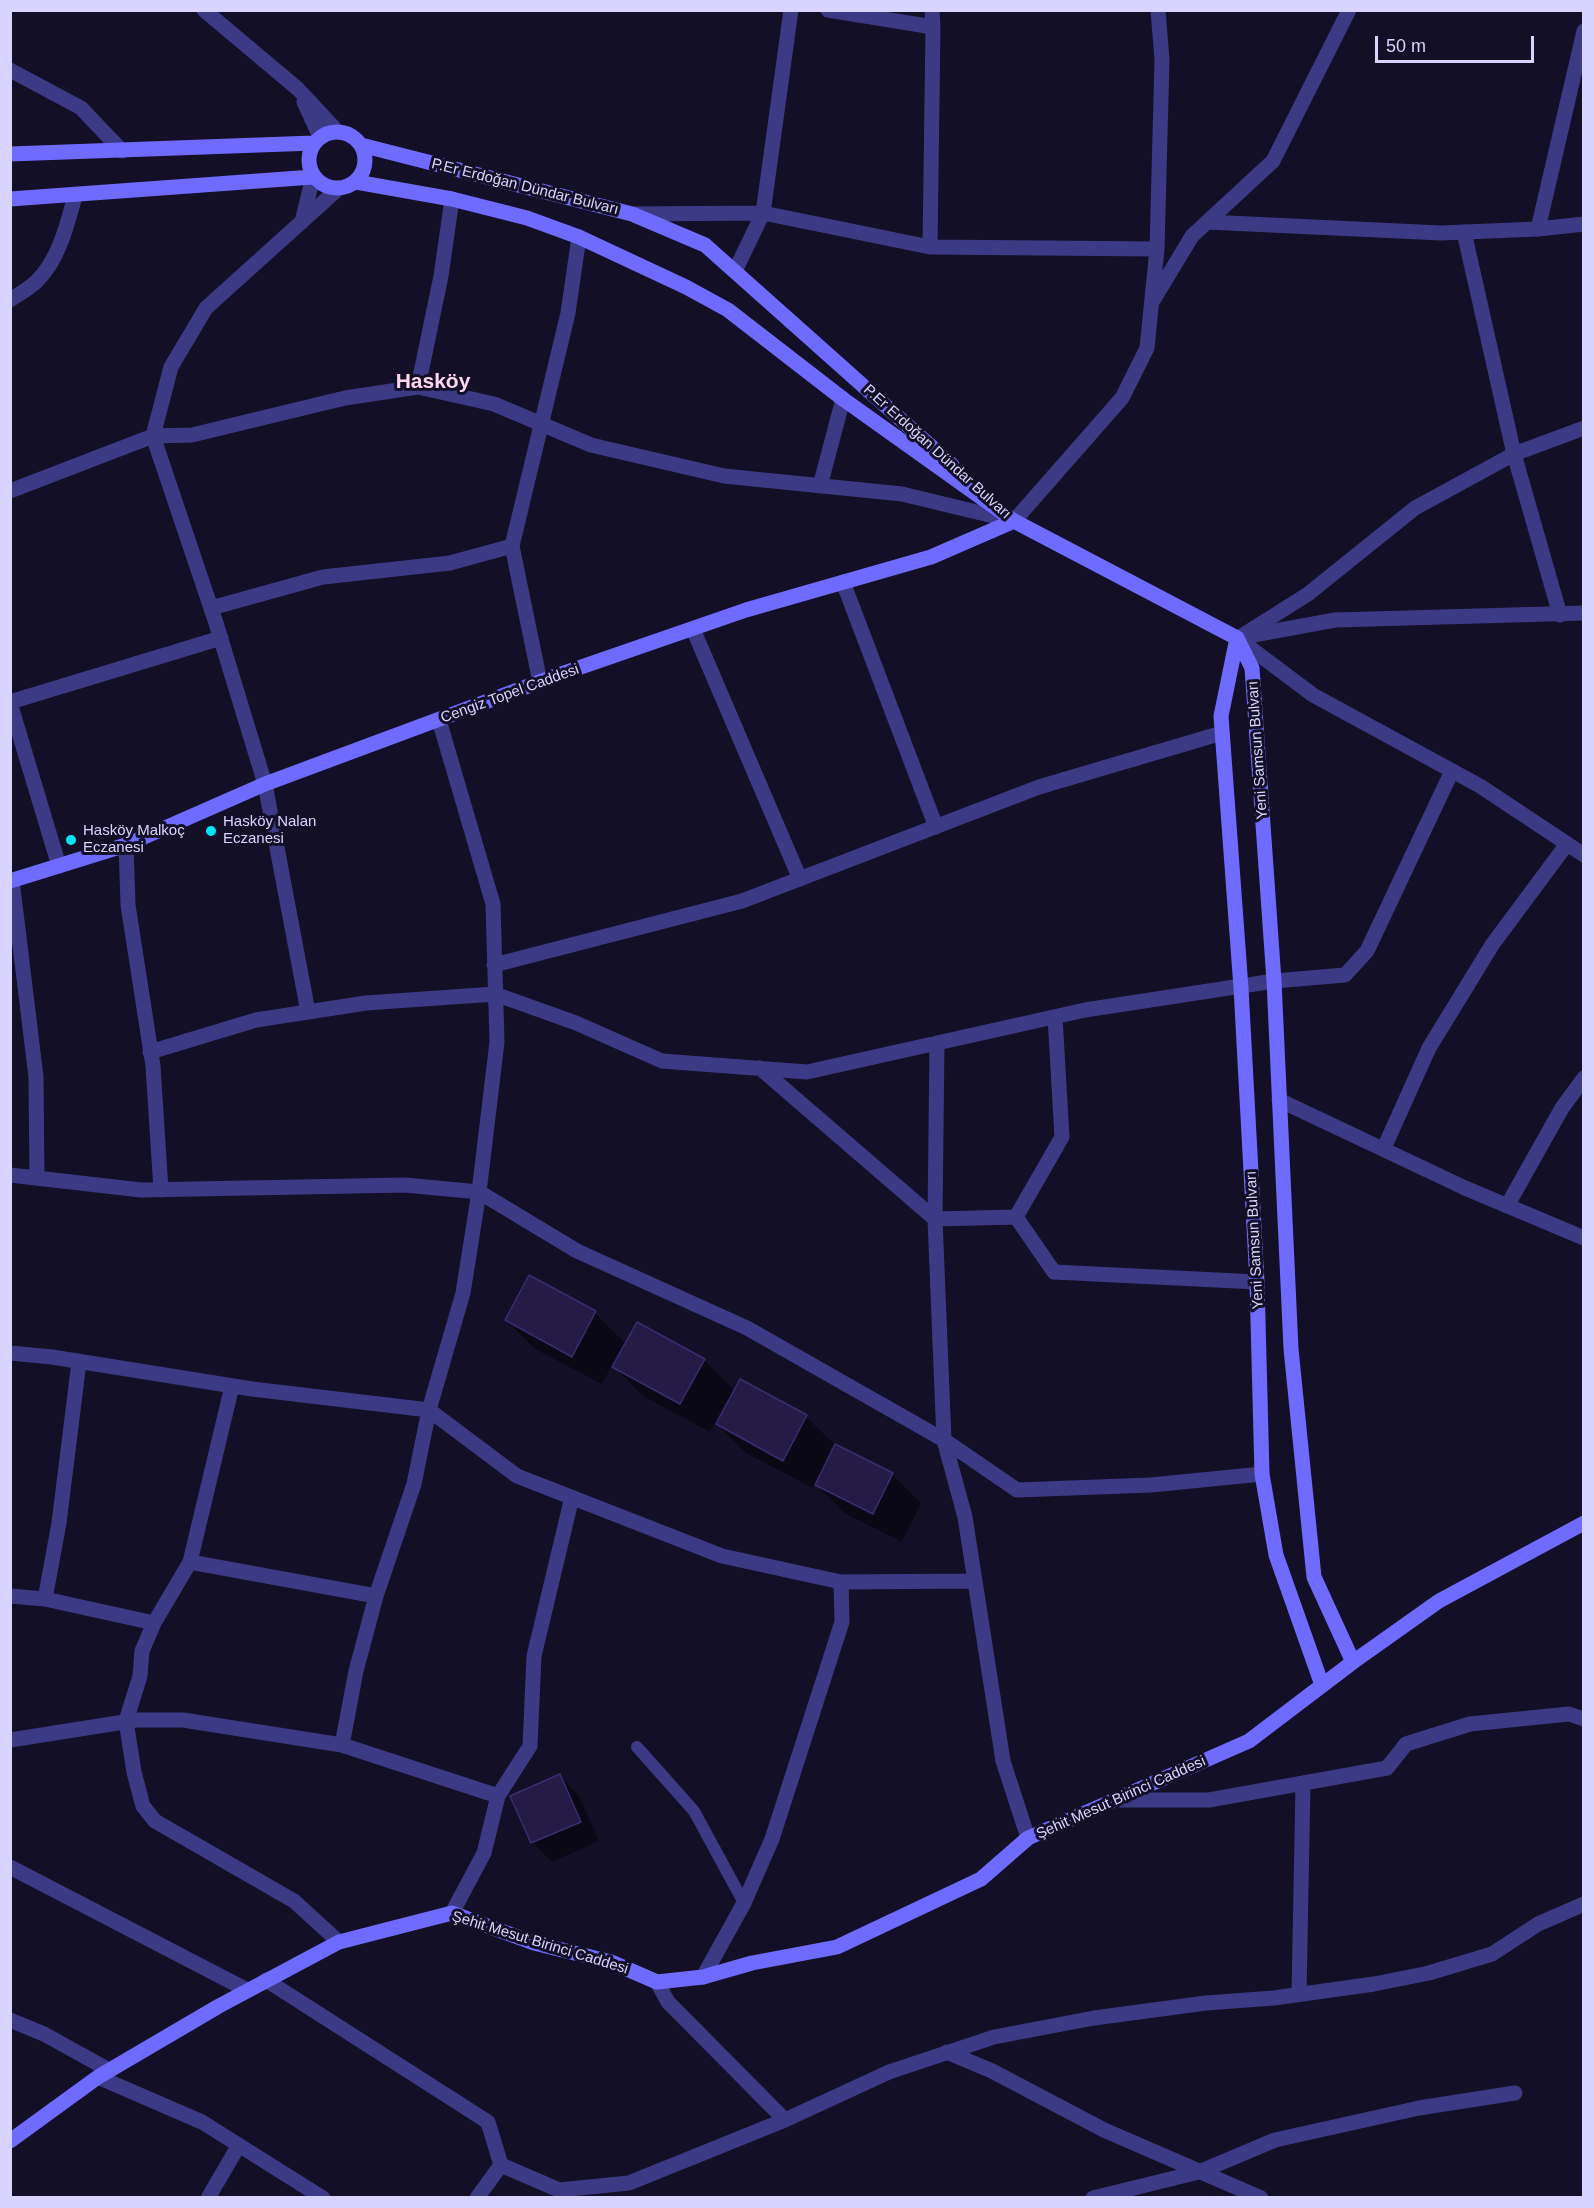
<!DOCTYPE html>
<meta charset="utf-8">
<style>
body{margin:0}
#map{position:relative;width:1594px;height:2208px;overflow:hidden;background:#130f26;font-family:Helvetica,sans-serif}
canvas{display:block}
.frame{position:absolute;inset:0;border:12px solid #d9d4ff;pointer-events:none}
.scale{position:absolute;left:1375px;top:36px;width:159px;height:27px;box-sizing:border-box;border:3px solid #d9d4ff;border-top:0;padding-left:8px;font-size:18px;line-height:21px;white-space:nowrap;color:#d9d4ff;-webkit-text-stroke:4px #130f26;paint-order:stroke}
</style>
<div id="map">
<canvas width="1594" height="2208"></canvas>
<div class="frame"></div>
<div class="scale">50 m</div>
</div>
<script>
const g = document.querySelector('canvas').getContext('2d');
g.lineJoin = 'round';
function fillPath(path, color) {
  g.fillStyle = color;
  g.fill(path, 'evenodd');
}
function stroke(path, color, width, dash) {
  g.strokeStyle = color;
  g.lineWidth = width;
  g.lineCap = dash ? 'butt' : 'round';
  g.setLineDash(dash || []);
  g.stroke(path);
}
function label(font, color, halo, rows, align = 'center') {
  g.font = font + ' Helvetica,sans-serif';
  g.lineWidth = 6;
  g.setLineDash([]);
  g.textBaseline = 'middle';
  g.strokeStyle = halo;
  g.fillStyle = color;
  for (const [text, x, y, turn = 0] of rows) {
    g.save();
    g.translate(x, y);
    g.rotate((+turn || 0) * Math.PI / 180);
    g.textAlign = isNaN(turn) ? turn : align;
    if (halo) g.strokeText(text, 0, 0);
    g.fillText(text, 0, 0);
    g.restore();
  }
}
const shadow = new Path2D(`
 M529,1277l66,36 29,29 -22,42 -67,-35 -29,-29z
 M704,1360l31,31 5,-10 66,36 30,29 56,28 29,29 -19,39 -56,-28 -31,-30 -2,4 -67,-35 -29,-29 13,-25 -2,-1 -18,34 -67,-36 -29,-29z
 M560,1776l19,20 20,45 -47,21 -20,-20z`);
const building = new Path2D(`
 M529,1275l67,36 -24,46 -67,-37z
 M637,1322l68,37 -25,45 -68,-37z
 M740,1379l67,36 -24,46 -67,-37z
 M835,1444l58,29 -20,41 -58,-29z
 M560,1774l21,48 -50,21 -21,-47z`);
const service = new Path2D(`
 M637,1747l57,64 50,92`);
const minor = new Path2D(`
 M828,10l105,17 -1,-17
 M10,70l71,38 41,43
 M632,214l131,-1 167,34 227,2
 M302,222l11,-45
 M1207,222l234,11 97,-4 46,-198
 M1464,232l50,222 46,161
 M930,247l3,-220
 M735,271l28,-58 28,-203
 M1154,299l38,-63 81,-75 76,-151
 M10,300c9,-6 20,-12 27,-19 22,-22 30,-56 38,-85
 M418,387l23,-111 11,-77
 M820,486l23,-87
 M10,491l143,-55 39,-1 153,-37 73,-11 76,17 97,41 133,31 178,18 112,27 108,-123 25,-50 10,-99 5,-189 -4,-50
 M843,582l93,245
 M211,608l112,-31 127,-14 62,-17
 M693,629l107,250
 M1240,637l68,-43 107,-86 99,-54 70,-26
 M540,682l-28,-136 56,-233 11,-76
 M10,702l211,-64
 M10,703l49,163
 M126,845l2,60 25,161 8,124
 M12,880l24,197 1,101
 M494,965l248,-64 297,-114 183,-54
 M308,1012l-43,-228 -49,-161 -63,-187 18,-69 35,-59 132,-119
 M937,1043l-2,176 9,221 21,77 38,244 25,77
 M150,1052l106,-32 110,-17 129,-9 81,29 86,38 145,11 278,-62 189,-29 71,-6 22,-24 85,-180
 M760,1068l175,151 81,-2 46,-80 -7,-120
 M1384,1148l45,-100 63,-103 75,-101
 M10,1175l131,15 264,-5 74,7 98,59 170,77 197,112 73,50 134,-5 111,-11
 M1507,1206l55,-98 22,-30
 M1016,1217l38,55 203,10
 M10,1353l42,4 200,32 177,21 88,66 205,80 119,26 134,-1
 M232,1386l-42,176 -36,61 -12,28 -2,25 -14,45 8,51 9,34 12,15 139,80 45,41
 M190,1562l186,34
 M10,1596l35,3 109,24
 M45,1599l14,-76 20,-161
 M10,1740l127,-20h46l159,25 156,51
 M342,1745l14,-74 20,-75 38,-112 15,-74 34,-117 16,-101 18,-150 -4,-138 -54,-184
 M1121,1800h88l178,-32 19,-24 64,-20 99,-10 15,5
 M10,1867l237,123
 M452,1913l32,-60 14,-57 32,-50 4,-90 38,-159
 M703,1977l41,-74 28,-64 70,-217 -1,-40
 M266,1980l222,142 13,43
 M657,1982l11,20 117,118 104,-48 105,-35 100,-19 112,-15 68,-5 100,-14 55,-11 63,-19 46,-30 46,-20
 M1299,1994l4,-210
 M10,2020l34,14 65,36
 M947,2052l45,19 112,59 157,68
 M98,2077l104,45 121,76
 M208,2198l31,-53
 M477,2198l24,-33 58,25 70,-7 156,-63
 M1093,2198l106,-26 76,-32 144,-32 96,-15`);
const tertiary = new Path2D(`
 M204,10l94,79 40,43
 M304,102l16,35
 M1538,229l46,-5
 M1237,638l76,57 167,91 104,69
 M1237,638l98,-18 249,-7
 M1279,1100l186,88 119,50`);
const secondary = new Path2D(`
 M309 160a28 28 0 1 1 56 0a28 28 0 1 1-56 0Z
 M361,145l271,69 73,31 247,220
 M10,154l304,-11
 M356,182l96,17 75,19 52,19 107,50 42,23 115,89 171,122 223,117
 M10,199l303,-22
 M1237,638l-16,78 20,272 16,294 5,192 14,81 46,130
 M1237,638l15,30 22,313 17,368 23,228 39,85
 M10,881l116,-36 139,-61 293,-109 188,-65 185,-53 83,-36
 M10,2141l88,-64 121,-71 120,-64 113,-29 82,30 77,19 46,20 46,-5 49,-14 85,-16 144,-68 47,-41 221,-97 104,-79 86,-61 145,-78`);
const markers = [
 [211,831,6,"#00e5ff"],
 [71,840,6,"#00e5ff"]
];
const streetNames = [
 ["P.Er Erdoğan Dündar Bulvarı",525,187,14],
 ["P.Er Erdoğan Dündar Bulvarı",937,452,42],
 ["Cengiz Topel Caddesi",510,694,-20],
 ["Yeni Samsun Bulvarı",1258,750,-94],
 ["Yeni Samsun Bulvarı",1255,1240,-93],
 ["Şehit Mesut Birinci Caddesi",1121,1798,-24],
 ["Şehit Mesut Birinci Caddesi",540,1943,17]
];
const poiNames = [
 ["Hasköy Nalan",223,822],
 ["Eczanesi",223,839],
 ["Hasköy Malkoç",83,831],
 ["Eczanesi",83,848]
];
const districtNames = [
 ["Hasköy",433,382]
];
fillPath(shadow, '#0007');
fillPath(building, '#241b47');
stroke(building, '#3b2d73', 1.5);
stroke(service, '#3d3a85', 12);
stroke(minor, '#3d3a85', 15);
stroke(tertiary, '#3d3a85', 15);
stroke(secondary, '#6f6bff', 15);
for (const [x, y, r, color] of markers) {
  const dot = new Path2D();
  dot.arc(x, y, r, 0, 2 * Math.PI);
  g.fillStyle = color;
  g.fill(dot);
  stroke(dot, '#130f26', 2);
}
label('15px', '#d9d4ff', '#130f26', streetNames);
label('15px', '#d9d4ff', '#130f26', poiNames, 'left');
label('bold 21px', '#ffd6f0', '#130f26', districtNames);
</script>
